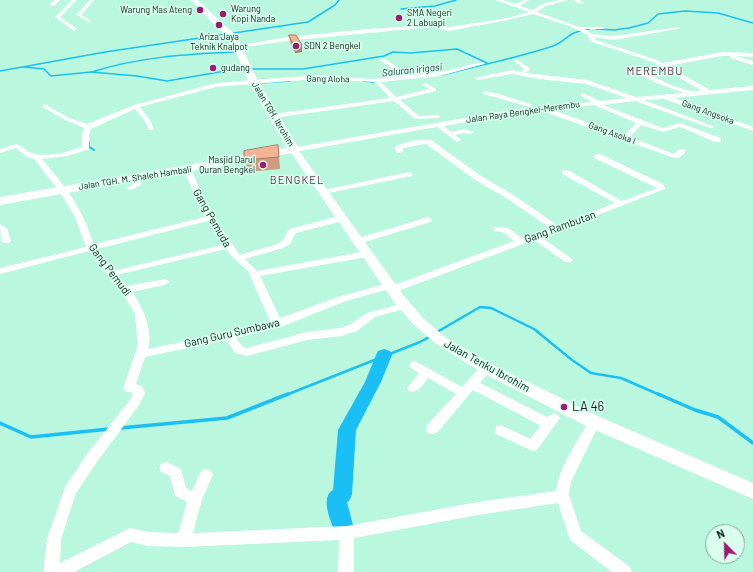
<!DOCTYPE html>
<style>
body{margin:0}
#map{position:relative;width:753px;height:572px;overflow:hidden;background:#b9f8de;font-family:Barlow,sans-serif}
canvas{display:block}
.north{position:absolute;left:705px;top:524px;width:40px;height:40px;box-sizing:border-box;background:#daffef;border:1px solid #87a79a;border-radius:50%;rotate:337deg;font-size:11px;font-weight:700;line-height:16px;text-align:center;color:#0b241b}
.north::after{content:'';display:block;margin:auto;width:14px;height:18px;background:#9d1c6f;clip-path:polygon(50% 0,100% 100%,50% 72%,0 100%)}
</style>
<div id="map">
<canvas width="753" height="572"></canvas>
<div class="north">N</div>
</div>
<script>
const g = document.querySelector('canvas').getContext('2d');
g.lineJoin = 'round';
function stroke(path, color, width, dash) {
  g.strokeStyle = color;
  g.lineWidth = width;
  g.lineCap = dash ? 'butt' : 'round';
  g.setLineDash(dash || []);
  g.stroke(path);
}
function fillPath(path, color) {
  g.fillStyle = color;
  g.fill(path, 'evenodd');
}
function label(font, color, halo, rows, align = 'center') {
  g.font = font + ' Barlow,sans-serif';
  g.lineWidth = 3;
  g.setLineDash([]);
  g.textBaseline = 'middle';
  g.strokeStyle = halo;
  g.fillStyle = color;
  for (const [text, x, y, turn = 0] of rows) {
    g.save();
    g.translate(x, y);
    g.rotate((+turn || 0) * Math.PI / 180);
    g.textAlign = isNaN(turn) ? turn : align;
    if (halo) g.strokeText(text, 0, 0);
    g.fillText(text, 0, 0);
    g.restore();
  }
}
const streamFar3 = new Path2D(`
 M401,9l34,-3 21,-6
 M596,29l18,1 15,-2 19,-5 10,-9 27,-3 33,2 35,10
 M23,67l21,2 7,7 40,-4 46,4 30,5 70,-12h66l81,-13 9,-4 17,1 47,-4 30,14
 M0,71l105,-19 203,-30 27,-17 4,-5
 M92,72c46,-15 95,-18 143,-20
 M443,75c37,-10 74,-17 110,-29 9,-3 14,-10 21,-13 5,-2 10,-3 15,-4
 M363,81l11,1
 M259,83l31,-2
 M89,142v5l4,2`);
const streamFar2 = new Path2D(`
 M91,148l3,2`);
const streamFar1 = new Path2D(`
 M437,332l43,-25 11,1 43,21 38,31 19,13 30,5 39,17
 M286,395l134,-53 11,-6`);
const stream = new Path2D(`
 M658,394l37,16 23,7 35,26
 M0,423l31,14 78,-8
 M120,428l107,-10 61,-24`);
const river = new Path2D(`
 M384,349l6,2 2,4 -11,27 -25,48 -4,65 -3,6 -2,1 7,27 -3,7 -7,2 -7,-2c-5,-11 -18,-39 -4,-46l5,-60 27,-48 11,-27 2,-4z`);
const minor = new Path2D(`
 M55,0h5l-6,6h-4v-2z
 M72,0h5l-17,17 16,11 1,1 -3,2 -19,-14z
 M90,0h4l-13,15 10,5 -2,2 -13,-7z
 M495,0h7l14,4 8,-4h5l-9,6 13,4c10,-9 24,-10 36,-10l-23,6 -9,6 42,15h24l2,1 -2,1h-18l7,5 21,2 67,-9v1l-2,1 -65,11 -19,-3 2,3 61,20 6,3 59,-11 31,1v4l-18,-1 18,5v4l-23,-7v-2h-8l-55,10 43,24 43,-4v4l-79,8 79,29v4l-89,-32 -20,1 71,27 -5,1 -75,-27 -32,4 60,23 17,-5 41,15v4h-6l-35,-15 -17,5 -22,-7 -11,12 44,17 5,-5h6v4l-6,5h-5l-132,-47 -25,2 -73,13 7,6 13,-3 10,3 -4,2 -6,-1 -9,2 6,5 -4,2 -20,-15 -143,25 -4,-2 1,-2 226,-39 75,-7 -11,-6 -1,-1 3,-2 17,8 27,-3 -41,-14 -47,-5 -27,-5 -35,6 -3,-2 38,-8 9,2 3,-3 -10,-8 3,-2 12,9 1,1 -4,4 61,7 49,17 48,-4 -28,-10 -24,-12v-2l2,-1c22,8 45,25 68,23l-49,-29 -61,-20 -3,-2 -1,-5 -19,-9 -36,-12 -26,6 -57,11 -19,-4 -143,14 -50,7 -3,-2 53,-9 80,-8 63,-4 19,2 57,-9 22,-6zM594,105l42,18 -11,12 -73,-25z
 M573,0h6l5,3 -4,1z
 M383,58l27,17 30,-3 41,-10 3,2 -44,12 -59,6 15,15 33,-8 -6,-4 3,-2 10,6v2l-36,9 19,16 21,-1v2l-2,1 -23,1 -21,-18 -120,17 -3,-2 3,-2 116,-16 -15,-16 -59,-3 -100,8 -76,20 10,13 4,9 -1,1h-4l-5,-10 -9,-11 -44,20 -2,6v14l-21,7 -26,3c15,18 30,35 40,56 5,10 8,20 12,29l111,-27 -22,-48 4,-2 4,2 19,43 30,43 37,-11 6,-4 6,-11 54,-14 3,1 1,2 -1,2 -50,13 -6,11 -7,4 -38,11 12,12 110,-20 5,3 -5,3 -107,19 20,42 58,-21 51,-14 5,2 120,-44 -11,-9 -9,-1 -1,-2 1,-2 14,1 14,10 28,-10 -44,-30 -31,-18 -49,-36 -23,4 -1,1 2,2 -4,2h-3l-3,-5c8,-7 27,-9 37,-8l50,36 31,18 45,31 58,-22 -53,-29v-4h6l54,31 35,-13 -63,-30v-4h6l63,30 2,5 -124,48 30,21 2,2 -2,2h-6l-31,-22 -139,52 -4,1 -5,-3 -40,11 -65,26 -45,11 7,9 4,1 60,-16 33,-4 9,-3 18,-12 37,-10 5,3 -1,2 -33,9 -18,14 -16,5 -34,4 -60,16 -12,-3 -9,-13 -81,17 -9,27 6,2 3,7 -6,12 -42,57 -21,31 -15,46 -1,24 70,-35 18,4 30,1 9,-31 -12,-6 -5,-20 -9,-4 -2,-4 2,-4 5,-2 15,7 5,19 6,3 9,-20 5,-2 5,2 2,4 -11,24 -9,34 154,-7 131,-24 78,-11c3,-24 22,-51 34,-72l4,-2 4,2 2,3 -29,60 -2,13 12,36 49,36 2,5h-20l-42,-32 -12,-37 -80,12 -124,23v34h-16l1,-32 -155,7 -36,-1 -17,-4 -57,30h-31l4,-33 18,-52 22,-33 43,-54 3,-7 -8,-2 -2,-3 15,-43 -3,-31 -10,-17 -36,-46 -89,23v-6l86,-21 -12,-32 -15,-24 -25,-32 -7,-2 -11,-9 -16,5v-4l16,-5c7,2 10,7 16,9 12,5 39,-1 50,-7v-11l2,-7 -19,-8 -22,-13v-2l2,-1 24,14 18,6 47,-19 82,-22 100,-8 56,4 31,-3 -22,-15 -1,-1zM208,221l14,24 -109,26 -16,-22zM226,249l7,9 15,13 22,50 -41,11 -81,17c6,-18 -6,-44 -16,-57l33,-7 5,-3 -5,-3 -38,7 -10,-11z
 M485,91l14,3 34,11 -3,2 -47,-13 -1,-1z
 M409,172l4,2 -1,2 -88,18 -4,-2 4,-2z
 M133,175h6l2,10 -10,5 -4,-2 6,-4z
 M428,217l4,3 -1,2 -73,22 -5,-3 2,-2z
 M0,224l7,4 4,13 -2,2h-6l-2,-2z
 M415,361l47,26 20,-22 4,-1 4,1 2,3 -12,15 67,34 7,-4 4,2 2,3 -23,32 -5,1 -36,-17 -1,-4 1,-4 5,-1 29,14 11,-13 -68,-36 -36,43 -5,1 -5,-1 -1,-4 1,-4 29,-31 -28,-16c-5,7 -10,16 -19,13l-2,-3 12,-15 -8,-5 -2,-3 2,-3z`);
const major = new Path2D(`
 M294,147l3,1 107,148 19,22 22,19 46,27 109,53 153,66v16l-165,-72 -107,-55 -46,-29 -22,-19 -19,-22 -105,-152z`);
const highway = new Path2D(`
 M191,0h7l26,25 12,10 22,46 42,69 -2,2 -298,53v-8l287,-49 -39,-67 -19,-45 -11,-7z`);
const wall = new Path2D(`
 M289,35l13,10v7l-7,1 -5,-11z
 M278,145l2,24 -34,3 -2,-12z`);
const shadedWall = new Path2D(`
 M294,45h8v7l-7,1z`);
const building = new Path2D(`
 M289,35h7l6,10h-8z
 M278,145l1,12 -35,3v-9z`);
const markers = [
 [200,10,4,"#9d1c6f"],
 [223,14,4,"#9d1c6f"],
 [399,18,4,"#9d1c6f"],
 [219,25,4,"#9d1c6f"],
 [296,46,4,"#9d1c6f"],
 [213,68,4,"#9d1c6f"],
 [263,165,4,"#9d1c6f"],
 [564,407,4,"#9d1c6f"]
];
const farPoinames = [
 ["Warung",231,9],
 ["Kopi Nanda",231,19],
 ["Warung Mas Ateng",192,10,"right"],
 ["SMA Negeri",407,13],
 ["2 Labuapi",407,23],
 ["Ariza Jaya",219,37,"center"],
 ["Teknik Knalpot",219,47,"center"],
 ["SDN 2 Bengkel",304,46],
 ["gudang",221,68],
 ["Masjid Darul",255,160,"right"],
 ["Quran Bengkel",255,170,"right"]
];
const farStreetnames = [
 ["Gang Aloha",328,79,1],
 ["Jalan Raya Bengkel-Merembu",523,112,-8],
 ["Gang Angsoka",708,112,20],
 ["Jalan TGH. Ibrohim",273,114,59],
 ["Gang Asoka I",612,133,20],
 ["Jalan TGH. M. Shaleh Hambali",135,178,-9]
];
const farWaternames = [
 ["Saluran irigasi",412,70,-6]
];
const farQuarternames = [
 ["MEREMBU",655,71],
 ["BENGKEL",297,180]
];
const streetNames = [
 ["Gang Pemuda",212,218,60],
 ["Gang Rambutan",560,227,-20],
 ["Gang Pemudi",110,270,53],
 ["Gang Guru Sumbawa",232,333,-13],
 ["Jalan Tenku Ibrohim",487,366,29]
];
const nearPoinames = [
 ["LA 46",572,407]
];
stroke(streamFar3, '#1ac0f5', 1.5);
stroke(streamFar2, '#1ac0f5', 2);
stroke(streamFar1, '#1ac0f5', 2.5);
stroke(stream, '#1ac0f5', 3.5);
fillPath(river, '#1ac0f5');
fillPath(minor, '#fff');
fillPath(major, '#fff');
fillPath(highway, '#fff');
fillPath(wall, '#d19a7f');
fillPath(shadedWall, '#aa7d68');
fillPath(building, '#f3b394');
stroke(building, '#aa7d68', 1);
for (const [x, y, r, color] of markers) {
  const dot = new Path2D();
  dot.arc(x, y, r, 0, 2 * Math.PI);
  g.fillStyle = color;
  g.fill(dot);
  stroke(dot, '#daffef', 1.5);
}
label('9px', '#0b241b', '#daffef', farPoinames, 'left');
label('9px', '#0b241b', '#daffef', farStreetnames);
label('italic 10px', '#1d343e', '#daffef', farWaternames);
g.letterSpacing = '1px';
label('11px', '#6f3053', '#daffef', farQuarternames);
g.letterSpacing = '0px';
label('11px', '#0b241b', '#daffef', streetNames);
label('13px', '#0b241b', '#daffef', nearPoinames, 'left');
</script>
